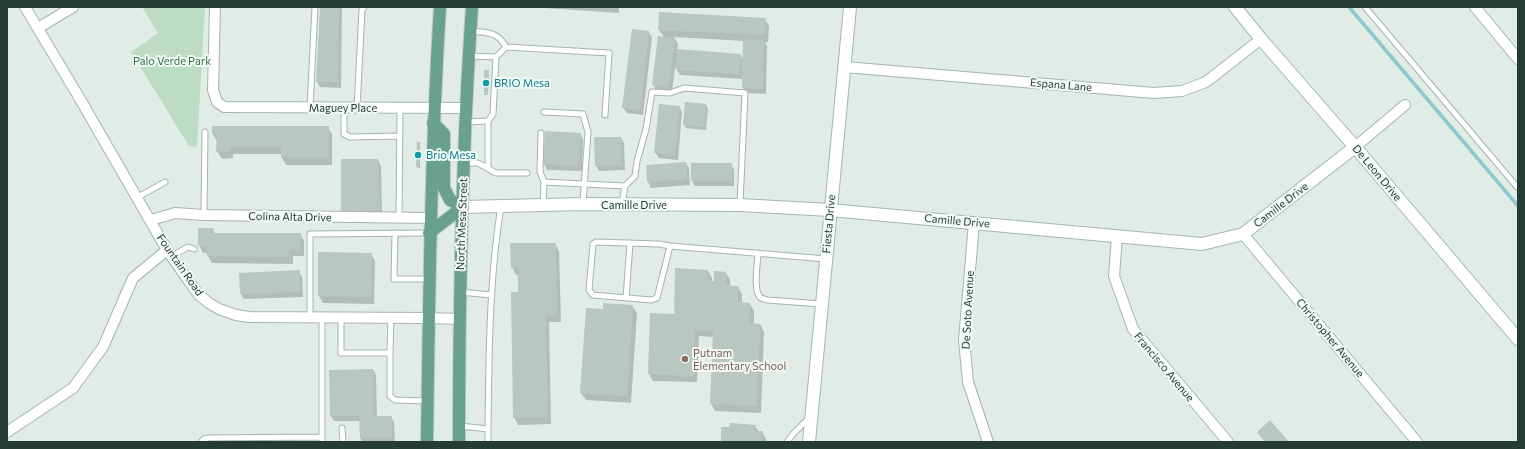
<!DOCTYPE html>
<style>
body{margin:0}
#map{position:relative;width:1525px;height:449px;overflow:hidden;background:#e2ece7;font-family:Commissioner,sans-serif}
canvas{display:block}
.frame{position:absolute;inset:0;border:8px solid #233c35;pointer-events:none}
</style>
<div id="map">
<canvas width="1525" height="449"></canvas>
<div class="frame"></div>
</div>
<script>
const g = document.querySelector('canvas').getContext('2d');
g.lineJoin = 'round';
function fillPath(path, color) {
  g.fillStyle = color;
  g.fill(path, 'evenodd');
}
function stroke(path, color, width, dash) {
  g.strokeStyle = color;
  g.lineWidth = width;
  g.lineCap = dash ? 'butt' : 'round';
  g.setLineDash(dash || []);
  g.stroke(path);
}
function label(font, color, halo, rows, align = 'center') {
  g.font = font + ' Commissioner,sans-serif';
  g.lineWidth = 4;
  g.setLineDash([]);
  g.textBaseline = 'middle';
  g.strokeStyle = halo;
  g.fillStyle = color;
  for (const [text, x, y, turn = 0] of rows) {
    g.save();
    g.translate(x, y);
    g.rotate((+turn || 0) * Math.PI / 180);
    g.textAlign = isNaN(turn) ? turn : align;
    if (halo) g.strokeText(text, 0, 0);
    g.fillText(text, 0, 0);
    g.restore();
  }
}
const green = new Path2D(`
 M142,7h63l-8,140 -8,-1 -58,-94 27,-19z`);
const shadow = new Path2D(`
 M321,7h21l-1,81 -21,-1 -3,-5z
 M529,7h90v6z
 M765,19l4,7 -1,16h-3l2,4 -1,48 -20,-1 -3,-5v-9l-63,-4 -5,-8 -3,25 -16,-2 -3,-6 11,-47 -5,-7zM674,37l70,4v19l-4,-5 -63,-5 1,-6z
 M649,32l3,6 -9,77 -16,-2 -4,-5z
 M706,105l2,4 -2,21 -20,-2 -2,-3z
 M679,107l3,5 -4,48 -19,-2 -4,-6z
 M328,127l4,7v31h-46l-4,-7v-4h-49v4l-11,1 -5,-8v-10l-4,-7z
 M546,132l34,2 3,5 -1,32 -35,-1 -3,-6z
 M621,138l3,5 1,27 -26,1 -3,-6z
 M418,143l2,2v24l-3,-2z
 M378,160l3,6 1,50h-37l-3,-6z
 M686,163l3,5 1,17 -39,3 -3,-6 -1,-16z
 M731,164l3,6v16h-39l-3,-5z
 M213,229l2,5h85l4,7v15h-11v8l-81,-1 -4,-7v-3h-5l-4,-8z
 M555,244l4,7 2,71h-12l2,102 -33,1 -4,-8 5,-142h-3l-4,-8z
 M371,254l4,7 -1,43 -51,-1 -4,-7z
 M299,271l3,6 1,20 -59,2 -3,-5z
 M708,271l4,7v4h3l11,-9 4,7v7h8l4,7v9l8,1 4,7v13h6l4,8 -3,81 -46,-2 -4,-7 2,-67 -14,-1 -2,46 -44,-1 -4,-7 26,-59z
 M632,306l5,7 -6,90 -45,-3 -5,-7 23,-83z
 M373,370l3,5 1,42h14l3,5 1,20h-32l-3,-4v-17h-26l-3,-5z
 M755,426l4,6h3l4,7v3h-44z`);
const stream = new Path2D(`
 M1349,7l169,199`);
const building = new Path2D(`
 M320,7h19l-1,75h-22z
 M659,12l107,6 -1,17 -107,-5z
 M632,29l17,2 -9,79 -18,-2z
 M658,36l17,2 -6,49 -17,-2z
 M743,39l21,1 -1,49 -21,-1z
 M677,49l64,5 -2,20 -63,-4z
 M484,70h5l-1,25h-4z
 M685,102l21,2 -2,23 -21,-2z
 M659,104l21,2 -5,49 -21,-2z
 M212,126h117v32h-48v-11h-52l1,4 -14,1 1,-17 -5,-1z
 M545,131l36,2 -2,33 -36,-2z
 M594,137h27l1,28 -27,1z
 M417,142h3l-1,25h-3z
 M341,159h37l2,52h-39z
 M686,162l1,17 -40,3 -1,-17z
 M691,163h41v18h-41z
 M198,228h15v5h88l-1,17 -11,-1v8l-82,-1v-10h-9z
 M510,243h46l1,72 -11,1 2,101 -35,1 -2,-126h7v-24h-7z
 M318,252l54,1 -1,44 -53,-1z
 M675,268l33,2v11h6v-10l12,1v13l12,1v16l12,1v20l10,1 -3,82 -47,-2 3,-74h-18l-1,46 -46,-2 2,-61 24,1z
 M300,270v22l-60,2 -1,-21z
 M603,303l30,2 -6,91 -47,-3 6,-85 17,1z
 M373,369l1,47h18v21l-32,1 -1,-22h-29l-1,-46z
 M1270,420l19,22h-24l-8,-10z
 M730,423l26,2 -1,6h8l-1,11h-41v-15h8z`);
const lane = new Path2D(`
 M1365,7l153,181
 M506,47l103,6 -4,62
 M470,56l26,1 10,-10c-9,-16 -18,-14 -35,-16
 M310,108l5,-101
 M344,108v26l6,3 50,-1
 M357,108l5,-98 2,-3
 M544,112l39,2 5,18 -5,71
 M466,122l22,-1 5,-7 3,-57
 M541,133l-1,39 4,10 -1,23
 M464,163h14l18,10h31
 M488,167v-46
 M544,182l81,4
 M138,197l27,-15
 M622,204l3,-18 10,-10 2,-15 9,-32 6,-37 18,1 14,-5 61,5 -5,111
 M204,215l1,-83
 M399,218l1,-110
 M395,233l-1,46h35
 M670,246l-13,52 -6,2 -58,-5 -4,-5 4,-46 3,-2 63,2 11,2 156,13
 M758,253c0,9 -6,39 3,45 2,1 4,1 6,2l54,4
 M172,256l16,-9 6,2
 M460,292l31,3
 M626,298l4,-55
 M310,317v-83l119,-1
 M322,317v125
 M341,318v35h49l1,-36
 M390,353v43l5,4 32,1
 M460,426l28,3v13
 M342,428l1,14
 M488,429c1,-75 1,-149 13,-223
 M201,442l3,-3 4,-1 114,-1
 M787,442l6,-8 16,-16`);
const street = new Path2D(`
 M25,7l55,92 87,151 26,37 6,8 10,8 10,6 17,6 13,2 179,1 31,1
 M215,7l-2,83 4,12 7,5 242,1
 M1475,7l43,52
 M38,28l35,-21
 M845,67l309,26 28,-2 24,-9 55,-43
 M1355,147l50,-42
 M151,220l24,-7 29,2 226,3
 M974,223l-10,117 4,42 20,60
 M1243,234l174,208
 M1117,236l-3,40 19,53 95,113
 M7,432l66,-44 30,-41 30,-69 34,-28`);
const secondary = new Path2D(`
 M1235,7l26,32 94,108 163,192
 M463,207l120,-3 157,1 90,5 372,34 41,-10 112,-87
 M809,442l41,-435`);
const primary = new Path2D(`
 M433,123l11,11v54l6,12 13,7
 M429,233l34,-26
 M427,442c2,-145 4,-290 13,-435
 M459,442c0,-145 3,-290 13,-435`);
const markers = [
 [486,83,4,"#0f9aa8"],
 [418,155,4,"#0f9aa8"],
 [685,359,4,"#8d6e63"]
];
const parkNames = [
 ["Palo Verde Park",172,61]
];
const cultureNames = [
 ["BRIO Mesa",494,83],
 ["Brio Mesa",426,155]
];
const streetNames = [
 ["Espana Lane",1061,85,5],
 ["Maguey Place",343,108],
 ["De Leon Drive",1377,173,50],
 ["Camille Drive",634,205],
 ["Camille Drive",1281,205,-38],
 ["Colina Alta Drive",290,217,1],
 ["Camille Drive",957,221,5],
 ["North Mesa Street",462,224,-88],
 ["Fiesta Drive",829,224,-85],
 ["Fountain Road",180,265,55],
 ["De Soto Avenue",968,310,-87],
 ["Christopher Avenue",1330,338,50],
 ["Francisco Avenue",1164,367,50]
];
const educationNames = [
 ["Putnam",693,353],
 ["Elementary School",693,366]
];
fillPath(green, '#bcdcc4');
fillPath(shadow, '#0003');
stroke(stream, '#8dc7cf', 3.5);
fillPath(building, '#b8c7c0');
stroke(lane, '#a5b4ae', 7);
stroke(street, '#a5b4ae', 12);
stroke(secondary, '#a1b7af', 14);
stroke(primary, '#c1c8c6', 14);
stroke(lane, '#fff', 5);
stroke(street, '#fff', 10);
stroke(secondary, '#fff', 12);
stroke(primary, '#69a090', 12);
for (const [x, y, r, color] of markers) {
  const dot = new Path2D();
  dot.arc(x, y, r, 0, 2 * Math.PI);
  g.fillStyle = color;
  g.fill(dot);
  stroke(dot, '#f3f9f5', 1.5);
}
label('11px', '#2f7246', '#f3f9f5', parkNames);
label('11px', '#0d838f', '#f3f9f5', cultureNames, 'left');
label('11px', '#233c35', '#f3f9f5', streetNames);
label('11px', '#785e54', '#f3f9f5', educationNames, 'left');
</script>
